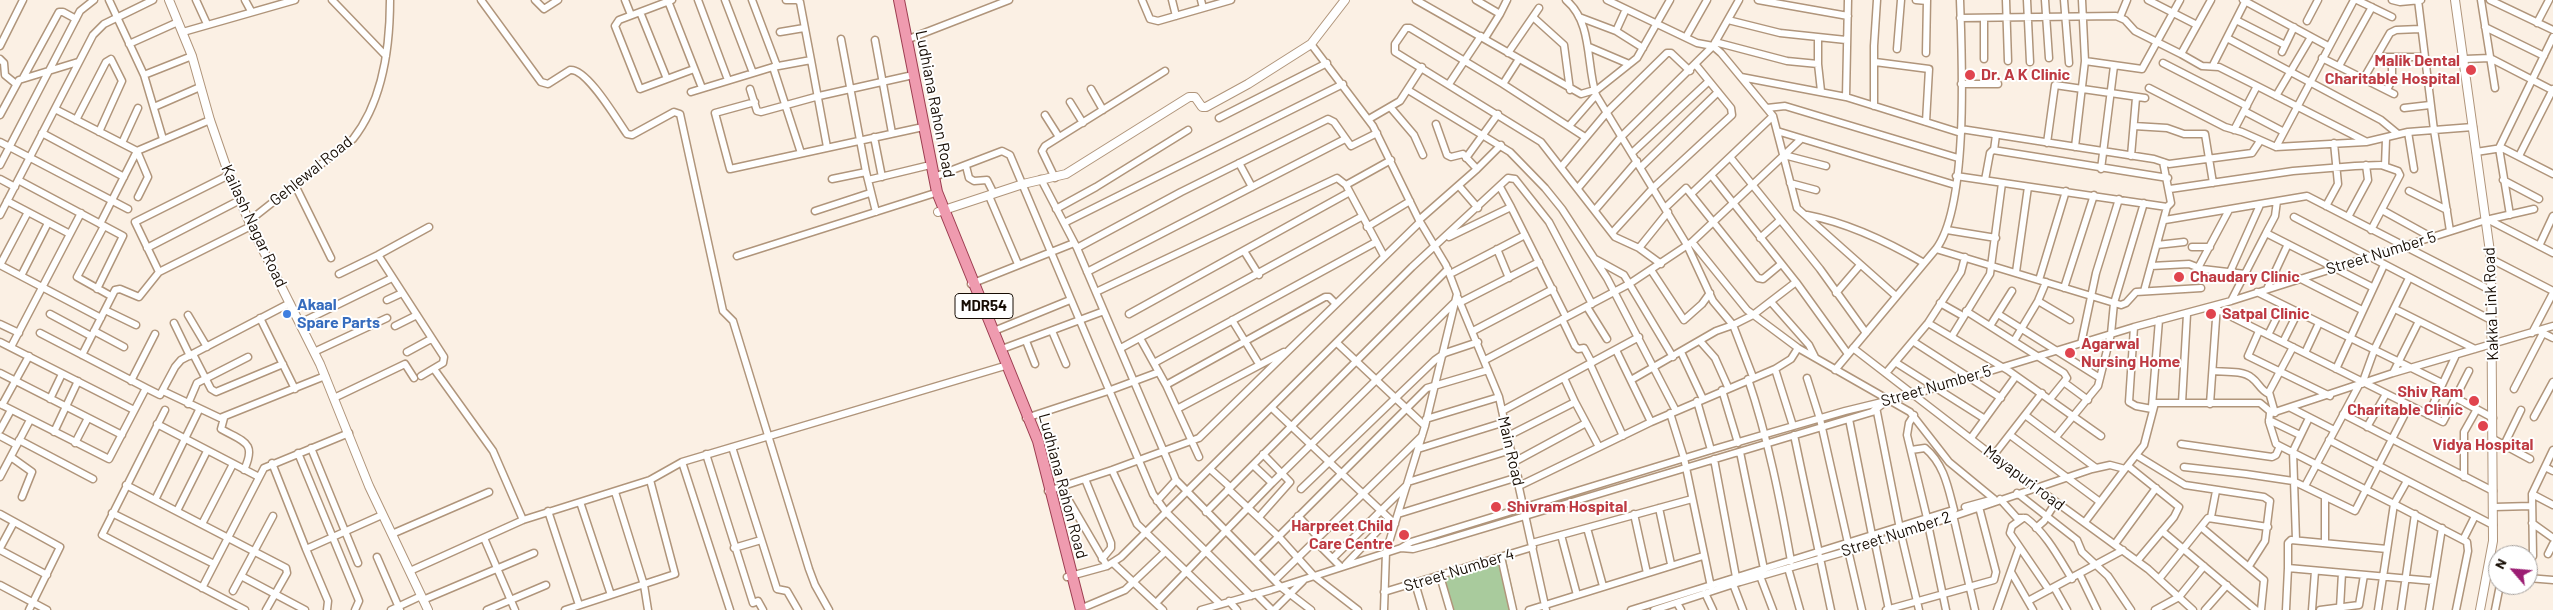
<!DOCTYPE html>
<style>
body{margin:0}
#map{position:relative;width:2553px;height:610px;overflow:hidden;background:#fbf0e4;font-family:Barlow,sans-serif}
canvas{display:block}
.north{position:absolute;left:2488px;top:545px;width:50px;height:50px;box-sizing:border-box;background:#fff;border:1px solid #a29e9b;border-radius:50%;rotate:297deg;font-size:14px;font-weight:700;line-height:20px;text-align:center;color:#170d04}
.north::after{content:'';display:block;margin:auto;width:18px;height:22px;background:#9b1d73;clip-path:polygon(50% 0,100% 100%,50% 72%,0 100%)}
</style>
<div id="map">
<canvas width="2553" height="610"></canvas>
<div class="north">N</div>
</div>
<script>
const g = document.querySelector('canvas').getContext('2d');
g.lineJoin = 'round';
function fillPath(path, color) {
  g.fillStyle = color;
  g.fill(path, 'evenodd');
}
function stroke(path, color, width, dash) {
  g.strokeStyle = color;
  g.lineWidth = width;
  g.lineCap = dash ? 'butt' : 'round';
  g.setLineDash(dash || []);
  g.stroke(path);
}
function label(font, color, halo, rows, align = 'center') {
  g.font = font + ' Barlow,sans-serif';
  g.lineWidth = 4;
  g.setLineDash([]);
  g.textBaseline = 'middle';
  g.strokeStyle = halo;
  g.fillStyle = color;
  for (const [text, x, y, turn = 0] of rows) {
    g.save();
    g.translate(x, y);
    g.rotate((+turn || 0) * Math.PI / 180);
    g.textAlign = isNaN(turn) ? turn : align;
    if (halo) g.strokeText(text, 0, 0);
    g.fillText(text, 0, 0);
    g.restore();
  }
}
const green = new Path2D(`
 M1506,559l11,51h-64l-9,-33z`);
const minor = new Path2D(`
 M109,0l35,75 19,64
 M196,0l11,24
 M245,0l6,11
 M332,0l54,56
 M481,0l60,82 7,2 22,-14c17,-2 47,50 57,64l5,1 42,-23 6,2 43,197 10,10 76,248 6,16 14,25
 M535,0l9,9 14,-9
 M625,0l6,15
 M672,0l-53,20 -4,6 25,63 54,-20
 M698,0l30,80
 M725,0l28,73
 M752,0l25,66
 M786,0h11
 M797,0l3,2 11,58
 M1142,0l8,19 8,2 73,-21
 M1172,0l4,16
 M1201,0l2,8
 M1416,0l165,94 17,-5 39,-31 33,-58
 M1476,0l24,14 -15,24
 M1566,0c27,23 20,64 30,95l91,150 26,56 20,24 20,52
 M1607,0l90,43 16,3 8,7 52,63 24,92 99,88
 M1758,0l90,16
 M1916,0l11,1
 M2006,0l2,61
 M2027,0l3,62
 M2045,0l4,58
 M2064,0l5,63
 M2148,0l49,25
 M2243,0l85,46
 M2357,0l35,17
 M2392,0l8,2 21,-2
 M2418,0l16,130 16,101
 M2481,0l14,88
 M2490,0l63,30
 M668,1l34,87
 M640,12l27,67
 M1500,14l7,-14
 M1533,17l31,28 6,45
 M1579,17l37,14 27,17
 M2120,17l7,-17
 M1960,18l156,-2 9,4 10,11 46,23 30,-54
 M1728,20l52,13 66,7
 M2236,20l49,25
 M2307,21l11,-21
 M2537,23l12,-23
 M2485,27l59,29
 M1616,31l10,-22
 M183,32l112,-32
 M780,32l24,-4
 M1686,37l21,-37
 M1818,37v27l3,27
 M2227,38l154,82 17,14
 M841,39l25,133 10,40
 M875,40l17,93
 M906,40l103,-40
 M1715,42l72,19 31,3
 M129,44l49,-22
 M1311,44l62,82 46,94 27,45 11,29 -32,132 -39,126 -2,58
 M0,46l23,-46
 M1589,47l40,17
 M1897,49l4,-49
 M2282,52l12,-25
 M1508,53l31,-45
 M1926,53l1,-53
 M2181,54l21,12 17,1 38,19 -23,44
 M2376,57h48
 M2322,58l72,36
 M0,59l4,4 1,12 11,9
 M1984,59v-40
 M2465,59l25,-1 62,32
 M2085,61l57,8 38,-69
 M1875,62l54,7 -3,53
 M2163,63l84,43
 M2213,65l33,-65
 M2339,66l33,-59
 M773,67l28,86
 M144,75l48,-19
 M1741,77l105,20 115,36
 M23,78l36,-66h4l13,7
 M2364,78l26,-45 6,-3 24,-1
 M1449,84l32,-48
 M1503,84l16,-25
 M1961,84h37
 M2257,86l108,55
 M2149,88l76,39 17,5 34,15 90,-5 42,-10 65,-5
 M750,89l7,22 4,1 58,-16 94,-21
 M1091,89l12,21
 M1408,90l102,62 35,36 17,21 45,69 69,133
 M2387,90l5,-10v-22
 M691,92l82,-25 38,-7 16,87
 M2276,96l35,-59
 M1846,97l2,-97
 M755,102l-40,11 15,56 193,-42
 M1070,102l13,21
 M1874,106v-60l3,-46
 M154,107l46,-20
 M1391,108l23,27 9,20
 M1767,108l18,-2 173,52
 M2404,108l26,-3
 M55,109l82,42 11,26 -10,20
 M2244,111l40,21
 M0,115l19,-35 59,-18
 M1045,115l14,22
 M1219,118l108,-55
 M1369,119l31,-18 22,-34
 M76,120l30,-58 5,-3 11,22 -23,51
 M1436,124l11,31 4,2 12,-3 14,15
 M1569,126l27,-31
 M2134,126l33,2 17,6h21l8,49
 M1961,129l193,30 15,5 83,-11 8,-12
 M1777,131l178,54
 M2408,132l6,37
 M42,133l82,44
 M874,137l8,40
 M1585,137l-82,-53 -93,-56h-4l-11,16v8l146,90 74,95 24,11 22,16
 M0,142l128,67
 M122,143l16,-35
 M2047,143l8,-58 90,13
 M2075,147l10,-86 -3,-61
 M2276,147l78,-147
 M1994,150l2,-15
 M2476,152l26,-4 51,26
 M1632,153l77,-72
 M1784,155l42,11
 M2131,156l5,-58
 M2519,156l34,-67
 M1730,157l90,112 46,64
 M1466,158l32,-44
 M1239,163l13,24
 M0,165l80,-154 14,-11
 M966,166l3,12 5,3 13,-1 7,14
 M1562,166l46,-55 59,-58h4l19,18
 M2385,166l1,-27
 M1641,167l77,-75
 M2101,169l13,-103
 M1711,175l85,107 52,72
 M1956,176l211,31
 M934,177l68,-26 8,4 143,339 13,18 85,84
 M1055,178l-13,-27 3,-5 120,-75
 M0,179l15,8
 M832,179l34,-7
 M1041,179l36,69 99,232 105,107 30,23
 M18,180l105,56 -26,53
 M868,180l58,-14
 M1985,180l5,-27 3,-3 175,28
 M2503,180l36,19
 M1790,183l26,7
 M295,185l36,73
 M1459,186l19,22
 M1500,187l11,20
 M1578,188l43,-51 92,-91 26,-46
 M2170,189l123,-18 62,-5 26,-1 17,6 2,4 -29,55
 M2409,191l38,19
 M1691,194l82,-78
 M989,196l29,68
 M7,201l63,33
 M2326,206l12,-22 -4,-41
 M1665,208l21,-20 72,90 5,1 18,-15
 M1056,209l40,-22 92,-57
 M1595,210l42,-49
 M2382,210l49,27
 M815,211l55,-18
 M0,215l93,-180 11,-11 49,-24
 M1807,215c42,8 81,27 117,48
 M2510,215l-11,-67 54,-111
 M2294,217l199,104
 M2348,217l20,-37 -2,-15
 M1419,220l58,-51 24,-24
 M2165,220l142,-24 185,95
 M2489,220l64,33
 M249,221l104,-82c30,-38 37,-92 37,-139
 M1064,223l279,-139
 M100,224l37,-73 73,-31
 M104,226l-27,51 34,19
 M1367,227l43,-26
 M1947,230l49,8
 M1612,233l41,-45 79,-73 -1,-7 -35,-43
 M2266,233l9,-17 2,-15
 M1449,237l62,-30 55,110
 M1760,238l19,-17
 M1692,242l55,68 51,38 112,64 39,50 45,37
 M2157,245l27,-3
 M2539,246l14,-30
 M2192,247h18
 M147,248l93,-48
 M1077,248l104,-56 147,-73 6,3 17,24 26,-13
 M1639,248l29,-36
 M1497,249l12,29
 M1936,249l185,56 5,-2 10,-11 65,-4
 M1244,251l15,24
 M378,255l66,102 -1,6 -22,13
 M737,256l195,-62
 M1384,256l-38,-71 45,-25
 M1595,259l29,16 49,82
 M2491,259l62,32
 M0,265l101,53
 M0,265l28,-53
 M2151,266l38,-2 13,5 43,5
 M2198,268l31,-58
 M1651,270l33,50 18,-16 8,-11
 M159,272l-24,-50 94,-47
 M1087,272l258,-133
 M2016,272l12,-85
 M2230,272l30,-67
 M339,274l39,-19 51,-28
 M1450,274l75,-39
 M21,276l27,-53
 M2299,278l63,32
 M2039,280l27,-89
 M971,284l103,-41
 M2064,288l30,-93
 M2267,289l21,-45
 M2144,291l23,-84 4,-4 -8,-41
 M1096,292l241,-114 9,7
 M2257,292l185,91
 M1836,293l24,-28
 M1458,298l41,99 47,213
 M387,300l15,-7
 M2038,301l32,19
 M2231,301l35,-68 106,54
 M1461,302l78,-40
 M1771,302l38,43 6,12
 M1940,303l23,13
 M1587,307l20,32
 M2216,309l147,73
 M2395,309l80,40
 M105,310l31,15
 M1966,311l98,62 3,5 -17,21
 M50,314l41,22
 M1129,314l219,-121
 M1998,314l102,64
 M188,315l19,32
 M260,318l35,71
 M1562,319l13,27 3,3 6,-1 8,15
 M1232,320l27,44
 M174,323l16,33
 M300,323l92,-45
 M1928,323l81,48 92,65
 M0,324l19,9
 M395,326l22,-11
 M1990,326l22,-35
 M2134,327l-5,75 7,4 16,3
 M94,331l30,16
 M994,331l76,-31
 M1052,331l14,33
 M1473,331l80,-42
 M2259,331l-11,25 82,40
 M2541,332l12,6
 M40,333l106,55
 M2532,333l21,-40
 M2268,335l15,-30
 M1952,336l38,-62 12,-91
 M1141,340l25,45 33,72
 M1026,341l9,23
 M1700,341l15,17 13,29
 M2014,341l24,-40 8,-19
 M0,342l134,68
 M1914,342l87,56
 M2283,342l15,-30
 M1337,343l88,83
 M2081,344l15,-71 23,-74
 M11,347l70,-134
 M1121,348l240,-131
 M1853,348l140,108 155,113 45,41
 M1002,349l102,-38
 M314,352l73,-34
 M407,352l24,-13
 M1681,352l22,47
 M2305,353l14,-30
 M193,354l18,35 5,3 67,-28
 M82,355l33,-65 5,-1 19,8 20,-25 92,-46
 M1485,360l144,-76 63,-42 108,-102
 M1895,362l90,57
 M1154,363l222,-121
 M1590,364l33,72
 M434,369l59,82 30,69
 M1775,369l18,57
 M2336,369l48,-104
 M1835,370l101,-121c33,-44 26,-192 24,-249
 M2213,371c11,1 30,-1 39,7 7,5 8,12 17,16
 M0,373l122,62
 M1886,373l42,-50 33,-51 4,-15
 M2393,373l26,-52
 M1564,378l11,24
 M1807,378l13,41 28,124
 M1748,379c20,59 32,120 43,182
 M1631,380l85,-49 17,-6 20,-10 43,-33
 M131,381l24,-47
 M2065,383l23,17
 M2365,383l78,39 26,-51
 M2362,384l13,-36 34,-70
 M1166,385l159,-88h4l7,7
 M2514,389l29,-56
 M1722,390l16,53
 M163,391l57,27 105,-42
 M334,398l71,-34 9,14
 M2456,398l37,20
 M50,399l12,-25
 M1697,401l14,49
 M2182,403l5,-89
 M0,404l109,55 37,-71 14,7 15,-28 6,-7 109,-57
 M188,404l9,-21 51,-26
 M2210,404l7,-99
 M2,405l27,-49
 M2152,406l7,-86
 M1876,407l25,127 18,76
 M1272,408l123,116
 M2291,408l43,22
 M1177,409l107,-57
 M165,410l-63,125 143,75
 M1502,411l137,-74
 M1670,413l14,45 27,129
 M2270,413l-1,9 7,22 118,60 -16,106
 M2275,413l-6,-21 24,-45
 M2343,414l150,77
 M1914,415l-5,8 -2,12 20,83
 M2025,415l71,53
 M2428,415l28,-60
 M2534,417l19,-35
 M224,418l-3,11c23,13 36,13 23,41
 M1026,418l82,-27 51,-19
 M1426,419l73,-22
 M1849,419l23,116
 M2269,420l31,15
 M1651,422l124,-53 16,-10 7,-11
 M157,424l102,53
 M2367,427l19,-33
 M0,430l11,-20
 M54,432l24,-51
 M1794,435l25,118
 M2010,435l90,67
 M0,436l17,9
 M1508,436l67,-34 24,45
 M2056,437l42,-51 13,-52 3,-31 30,-100
 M1971,438l45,-62
 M2493,439l37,20
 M19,440l74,39
 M2329,440l164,85
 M75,443l13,-25
 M2181,444l91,13 4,-2 4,-9
 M2504,445l17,-35
 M732,447l45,142 10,2 11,19
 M311,448l47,115
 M1418,449l87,-27
 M1911,450l14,-2c19,16 23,39 29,62
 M1740,452l24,117
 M298,453l59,143 2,5 -4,9
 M706,454l47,149 5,-2 5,9
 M2136,455l49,30 79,12 6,4 -5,40 -16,25
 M1993,456l49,-63
 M11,457l21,15 -10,25
 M1714,459l22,118
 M682,462l48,148
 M1514,462l72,-39
 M272,463l34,86 76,-34
 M2128,466l51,41 -5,10 -37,44
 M2184,467l62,7 47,7 62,30 54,-105
 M2545,467l8,4
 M1210,469l20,18
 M1112,470l25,54 83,80
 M0,477l30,-57
 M2464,477v-45l13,-23
 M1085,479l26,64v5l-9,11
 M2407,481l-13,23 73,38 1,9 -12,59
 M1408,482l103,-32
 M1272,483l185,-183
 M126,485l160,83 1,5 -21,37
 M1519,486l132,-64 -35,-72
 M2305,486l54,-101
 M1061,487l46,79
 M1228,489l51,48 35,39 44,34
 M1301,489l134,-129 10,-7 33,-11
 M1048,491l64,-21 87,-32 221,-216
 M615,492l29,93 4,25
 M2017,493l60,47 5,12 26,24 23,34
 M2532,494l21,11
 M2000,499l17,19h9c20,15 33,40 46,61
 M155,500l44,-90
 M1157,501l19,-21
 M580,502l31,93
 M1965,507l29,-8
 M2494,507l37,-1
 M1659,508l12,56
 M177,511l30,-60
 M548,511l31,94
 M1206,512l242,-243
 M112,513l102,51
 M0,514l60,33 -31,63
 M1398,514l120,-37
 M1634,514l13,59
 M1953,515l22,95
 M1298,516l20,21
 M1259,517l31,-35 -27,-28
 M2211,517l5,-26
 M2023,518l-11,8 -2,7 39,57
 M2085,522l40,-53
 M2532,523l21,15
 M202,524l31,-60
 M1928,524l18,86
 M2201,527l63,53 -3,30
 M1587,528l16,58
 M2036,528l8,-7 12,-19
 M2162,531l94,79
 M392,534l97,-42
 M1561,535l16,60
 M484,538l31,72
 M2464,538l11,-22
 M2296,540l-3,-89 16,-33
 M1315,541l26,26
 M1532,543l160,-44
 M1875,543l14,67
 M2325,543v-45
 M2115,544l41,-56
 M0,548l14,-26
 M734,548l27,-8
 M1401,548l12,1 22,-6 437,-131 12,-9
 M306,549l22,52 -1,9
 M0,550l47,25
 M1848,550l14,60
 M2548,554l5,-10
 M2533,556l-1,-62 21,-44
 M377,557l23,53
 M1501,557l12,53
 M1333,558l74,-73
 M1820,558l11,52
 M1255,560l172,-172 61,-18
 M2490,562l8,5
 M1113,563l50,47
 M1346,564l43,-45
 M1788,568l12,42
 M2288,568v-25l3,-3 96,9
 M410,571l113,-51 127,-40 32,-18 326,-97
 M2011,572l22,38
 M2080,575l17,35
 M241,576l64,34
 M1440,576l10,34
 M1760,576l13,34
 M1067,577l40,-11 14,-9 291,-290 96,-89 7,1 34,43 43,82
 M2528,578l25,2
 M2159,579l49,-61 60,9
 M1275,580l147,-144
 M1415,583l8,27
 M1733,584l10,26
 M0,585l47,25
 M2054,587l13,23
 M202,588l62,-120 85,-35
 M233,591l40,-75
 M1384,592l149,-45
 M1705,593l8,17
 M1256,594l16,16
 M423,600l111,-47
 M1229,601l8,9
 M2028,601l95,-51
 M1156,603l116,-120 -19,-18
 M1677,603l4,7
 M2340,608l2,-35
 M1080,609l45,-19 40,-38
 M391,610l30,-14
 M487,610l59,-25
 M565,610l110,-36 -25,-94
 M1201,610l70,-20 130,-42 10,-6 300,-92 134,-39 70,-17 219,-67 97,-26 255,-81 48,-11
 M1274,610l29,-29
 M1529,610l174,-54
 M1631,610l322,-100
 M1654,610l86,-28 135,-39 217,-74 18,-4 15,4 19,-24 11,-42h105l12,10 121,-40 160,-47
 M1886,610l108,-30 2,-8 -17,-65
 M1997,610l22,-62
 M2155,610l24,-13 25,-31
 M2205,610l22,-25
 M2286,610l2,-42 145,13
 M2312,610l3,-39
 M2320,610l39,-5 5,-30
 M2401,610l14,-96
 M2429,610l13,-82
 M2495,610l5,-25`);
const tertiary = new Path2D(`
 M169,0l23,56 18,64 19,55 22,51 69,138 49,122 59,124
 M2455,0l36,259 2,282 -13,69
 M938,212l85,-28 43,-10 123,-77h6l7,10h4l42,-23 63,-40 34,-44`);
const primary = new Path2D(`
 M899,0l38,192 101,249 43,169`);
const markers = [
 [2471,70,6,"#e0444e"],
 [1970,75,6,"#e0444e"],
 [2179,277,6,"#e0444e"],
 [287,314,5,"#3f7fe0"],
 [2211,314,6,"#e0444e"],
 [2070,353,6,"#e0444e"],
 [2474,401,6,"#e0444e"],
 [2483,426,6,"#e0444e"],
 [1496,507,6,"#e0444e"],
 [1404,535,6,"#e0444e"]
];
const shields = [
 [984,306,58]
];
const shieldNames = [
 ["MDR54",984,306]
];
const healthNames = [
 ["Malik Dental",2460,61,"right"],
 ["Charitable Hospital",2460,79,"right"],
 ["Dr. A K Clinic",1981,75],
 ["Chaudary Clinic",2190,277],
 ["Satpal Clinic",2222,314],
 ["Agarwal",2081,344],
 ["Nursing Home",2081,362],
 ["Shiv Ram",2463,392,"right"],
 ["Charitable Clinic",2463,410,"right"],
 ["Vidya Hospital",2483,445,"center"],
 ["Shivram Hospital",1507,507],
 ["Harpreet Child",1393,526,"right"],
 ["Care Centre",1393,544,"right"]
];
const streetNames = [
 ["Ludhiana Rahon Road",935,104,79],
 ["Gehlewal Road",311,171,-39],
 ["Kailash Nagar Road",254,226,65],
 ["Street Number 5",2381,253,-17],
 ["Kakka Link Road",2491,304,-92],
 ["Street Number 5",1936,386,-16],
 ["Main Road",1511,451,77],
 ["Mayapuri road",2024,478,37],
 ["Ludhiana Rahon Road",1063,486,75],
 ["Street Number 2",1896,534,-18],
 ["Street Number 4",1459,570,-17]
];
const shopNames = [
 ["Akaal",297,305],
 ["Spare Parts",297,323]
];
fillPath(green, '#a9cb9d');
stroke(minor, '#b0957b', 9);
stroke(tertiary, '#b0957b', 10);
stroke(primary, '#9d3e51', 12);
stroke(minor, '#fff', 6);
stroke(tertiary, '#fff', 8);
stroke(primary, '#ef9baf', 10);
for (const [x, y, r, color] of markers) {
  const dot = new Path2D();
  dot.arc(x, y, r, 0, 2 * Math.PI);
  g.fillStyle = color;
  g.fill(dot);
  stroke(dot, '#fff', 2);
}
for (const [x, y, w] of shields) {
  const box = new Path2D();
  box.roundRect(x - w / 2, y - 12.5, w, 25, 4);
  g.fillStyle = '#fff';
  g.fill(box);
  stroke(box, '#170d04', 1);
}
label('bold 15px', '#170d04', null, shieldNames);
label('bold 16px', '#be3a42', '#fff', healthNames, 'left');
label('16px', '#170d04', '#fff', streetNames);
label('bold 16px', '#366cbe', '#fff', shopNames, 'left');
</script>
